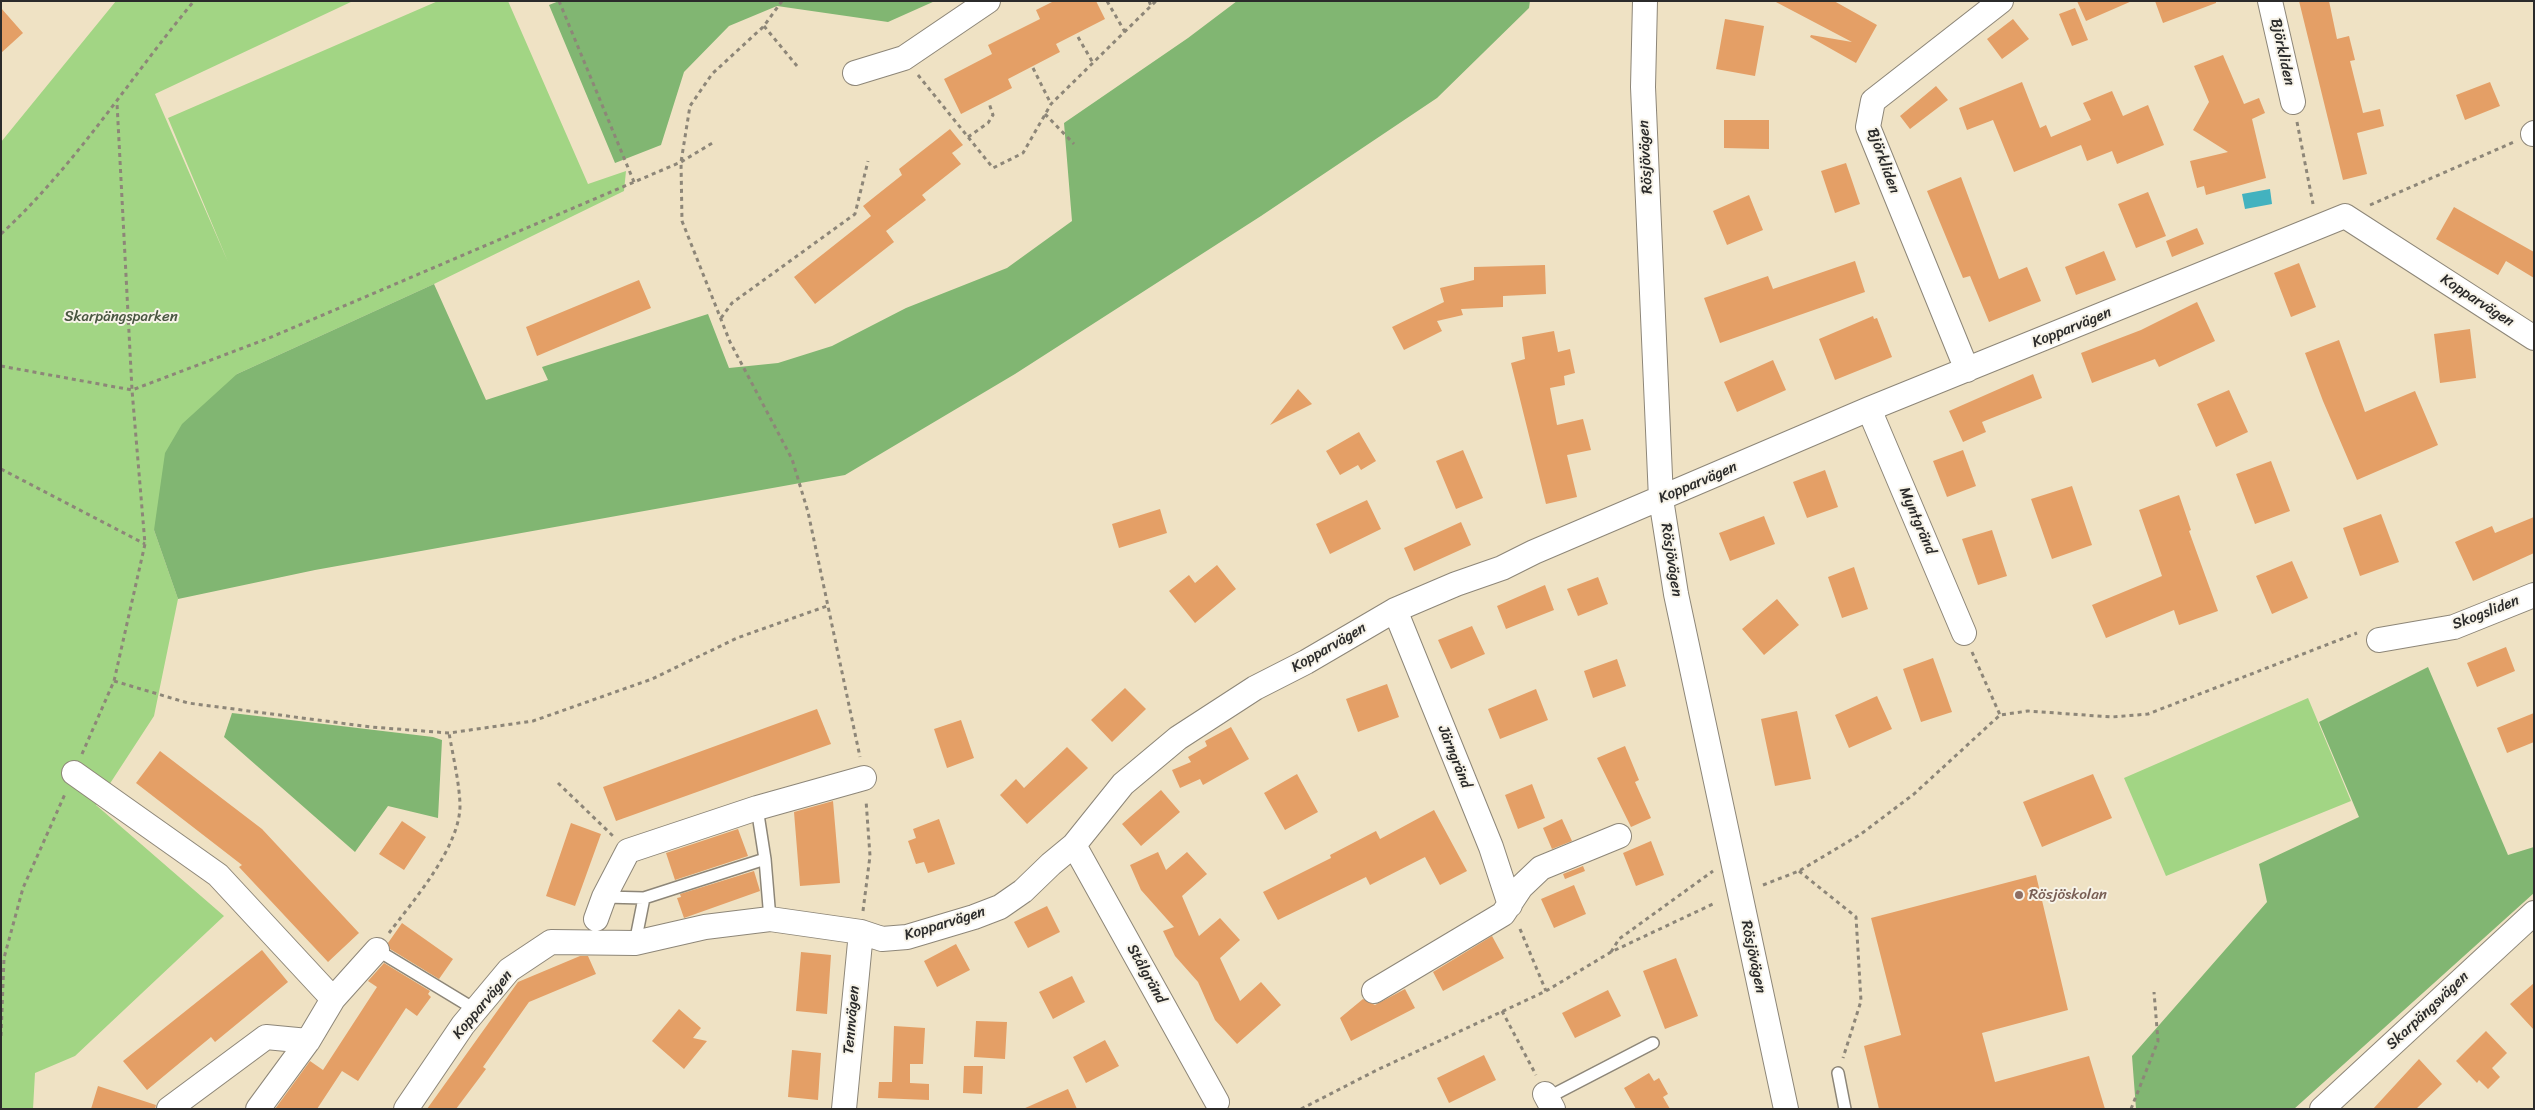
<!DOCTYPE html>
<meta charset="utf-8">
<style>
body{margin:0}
#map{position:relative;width:2535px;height:1110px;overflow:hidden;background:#efe2c4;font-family:Sriracha,sans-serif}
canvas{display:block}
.frame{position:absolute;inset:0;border:2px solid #2b2b2b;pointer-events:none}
</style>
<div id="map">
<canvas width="2535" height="1110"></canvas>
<div class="frame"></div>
</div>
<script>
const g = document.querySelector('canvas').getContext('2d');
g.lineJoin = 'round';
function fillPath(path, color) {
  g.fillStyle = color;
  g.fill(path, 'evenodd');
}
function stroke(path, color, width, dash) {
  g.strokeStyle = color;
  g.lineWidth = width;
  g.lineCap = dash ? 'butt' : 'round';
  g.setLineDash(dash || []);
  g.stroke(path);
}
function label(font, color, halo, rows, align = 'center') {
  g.font = font + ' Sriracha,sans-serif';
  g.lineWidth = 4;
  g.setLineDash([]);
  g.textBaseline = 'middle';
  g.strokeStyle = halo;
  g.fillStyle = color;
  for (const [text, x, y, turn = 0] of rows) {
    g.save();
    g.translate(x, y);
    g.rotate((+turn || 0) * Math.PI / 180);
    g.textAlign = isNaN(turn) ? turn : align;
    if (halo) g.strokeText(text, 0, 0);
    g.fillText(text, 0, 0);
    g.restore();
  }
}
const green = new Path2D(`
 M116,1h237l-198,93 73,168 -60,-144 270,-117h70l80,183 38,-13 -2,20 -190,93 -197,90 -83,156 24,69 -24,117 -58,89 128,111 -149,140 -40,17 -2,36h-32v-967z
 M2308,698l43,103 -185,75 -42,-98z`);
const forest = new Path2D(`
 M559,1h376l-47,21 -111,-16 -48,20 -45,46 -23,73 -46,18 -66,-158z
 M1237,1h293l-1,7 -92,90 -176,118 -246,158 -170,101 -530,95 -137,29 -24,-69 11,-77 17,-29 55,-50 197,-90 52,116 62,-20 -6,-13 166,-53 21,54 49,-5 54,-17 74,-38 101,-40 65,-47 -8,-98 124,-85z
 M2428,667l80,188 26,-8v46l-240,216h-158l-4,-53 135,-154 -8,-38 100,-47 -40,-95z
 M232,713l201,24 9,3 -4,78 -50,-12 -33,46 -131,-115z`);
const water = new Path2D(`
 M2270,189l2,15 -27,5 -3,-15z`);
const building = new Path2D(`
 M1054,1h42l9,18 -49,25 4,8 -52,27 4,9 -51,26 -17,-35 48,-25 -4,-9 52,-26 -4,-9z
 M1774,1h60l43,24 -21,38 -46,-26 1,-2 41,7z
 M2077,1h55l-46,20z
 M2155,1h61v2l-53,20z
 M2299,1h30l8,38 12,-3 6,24 -5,1 13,52 17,-4 4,17 -27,7 10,41 -24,6z
 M1,8l22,25 -22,20z
 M2075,8l13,32 -16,6 -13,-32z
 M1725,19l39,7 -9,50 -39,-7z
 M2013,19l16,20 -27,20 -15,-20z
 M2223,55l21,49 15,-6 6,15 -13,6 14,59 -60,17 -2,-9 -7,2 -7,-27 38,-9 -35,-22 16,-28 -15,-36z
 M2022,82l18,46 6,-3 5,12 40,-17 -8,-17 29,-12 11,25 25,-11 16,40 -47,19 -5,-13 -25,10 -6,-16 -67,27 -21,-52 -26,10 -8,-22z
 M2490,82l10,24 -35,14 -9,-25z
 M1936,86l12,14 -38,29 -10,-13z
 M1724,120h45v29l-45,-1z
 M950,129l13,16 -11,8 9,11 -39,31 4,5 -40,31 8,11 -79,62 -21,-27 77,-61 -8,-10 39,-31 -3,-6z
 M1846,163l14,41 -25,9 -14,-42z
 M1961,177l38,102 28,-12 14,34 -52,21 -19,-46 -7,2 -36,-87z
 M2148,192l18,44 -30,12 -18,-44z
 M1749,195l14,35 -36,15 -14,-34z
 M2454,207l80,45v26l-28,-17 -8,14 -62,-36z
 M2197,228l7,16 -32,13 -6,-16z
 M2104,251l12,29 -40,15 -11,-28z
 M1855,261l10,31 -145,51 -16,-45 64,-22 5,13z
 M2299,263l17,44 -25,10 -17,-44z
 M1545,265l1,29 -43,2v11l-42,2 2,6 -26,6 5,10 -38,19 -12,-23 52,-25 -4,-14 34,-8v-13z
 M639,280l12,28 -114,48 -11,-29z
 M2197,302l18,39 -56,26 -4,-8 -63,24 -11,-30 60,-23z
 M1873,316l1,3 3,-1 15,39 -57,23 -16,-41z
 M2470,329l6,49 -36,5 -6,-49z
 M1554,331l4,21 12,-3 5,24 -11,3 1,9 -15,3 7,37 26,-6 8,31 -24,5 10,42 -31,7 -35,-141 14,-4 -3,-22z
 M2339,340l26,72 50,-21 23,54 -81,35 -34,-79 -18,-48z
 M1773,360l13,30 -49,22 -13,-30z
 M2033,374l9,24 -60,24 4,10 -23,10 -14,-31z
 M1298,389l14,15 -42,21z
 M2229,390l19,42 -32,15 -19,-43z
 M1359,432l17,29 -15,9 -3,-5 -18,10 -14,-24z
 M1463,450l20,48 -27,11 -20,-48z
 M1963,450l13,36 -29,11 -14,-36z
 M2271,461l19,50 -35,13 -19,-50z
 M1825,470l13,37 -31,11 -14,-36z
 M2072,486l20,59 -40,14 -21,-60z
 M2179,495l12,35 -2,1 29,80 -39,14 -5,-15 -68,28 -14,-33 70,-29 -23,-66z
 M1367,500l14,29 -51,25 -14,-30z
 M1160,509l7,24 -48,15 -7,-24z
 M2381,514l18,48 -39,14 -17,-48z
 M1764,516l11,28 -45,17 -11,-28z
 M2534,517v36l-61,28 -18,-39 37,-16 3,7z
 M1461,522l10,23 -57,26 -10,-23z
 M1992,530l15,46 -29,9 -16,-46z
 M2292,561l16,37 -36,16 -16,-38z
 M1217,565l19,24 -41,34 -26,-32 20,-16 6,8z
 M1854,567l14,42 -26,9 -14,-41z
 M1598,577l10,27 -30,12 -11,-27z
 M1545,585l9,25 -48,19 -9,-23z
 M1777,599l22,26 -35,30 -22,-26z
 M1472,626l13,28 -34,15 -13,-29z
 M2506,647l9,24 -38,16 -10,-24z
 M1933,658l19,54 -31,10 -18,-53z
 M1617,659l9,27 -33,12 -9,-27z
 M1387,684l12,33 -41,15 -12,-33z
 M1125,688l21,21 -34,33 -21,-22z
 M1536,689l12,31 -48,19 -12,-30z
 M1877,696l15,33 -43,19 -14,-33z
 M817,709l14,35 -215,77 -13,-34z
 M1797,711l14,68 -36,7 -14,-67z
 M2534,713v29l-27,11 -10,-25z
 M961,720l13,38 -27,10 -13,-39z
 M1231,727l18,32 -46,26 -3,-6 -20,9 -8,-18 19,-8 -3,-5 19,-11 -2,-5z
 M1625,746l14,34 -4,2 16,36 -20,9 -34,-69z
 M1067,747l21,21 -61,56 -27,-29 16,-16 8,9z
 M160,751l102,78 97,104 -31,29 -89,-95 3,-2 -106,-82z
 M1297,774l21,38 -33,18 -21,-37z
 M2093,774l19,44 -70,29 -19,-45z
 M1532,784l13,34 -27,11 -13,-34z
 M1161,790l19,22 -39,34 -19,-22z
 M833,801l7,82 -40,3 -6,-74z
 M1434,810l33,61 -27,14 -15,-28 -55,28 -4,-8 -88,43 -15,-28 68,-34 -1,-3 46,-24 4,8z
 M939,819l16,45 -27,9 -4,-11 -8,2 -8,-23 8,-3 -3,-9z
 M1562,819l10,22 -20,8 -9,-21z
 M402,821l24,16 -22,33 -25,-16z
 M571,823l30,11 -26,72 -29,-10z
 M738,829l10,27 -73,24 -9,-27z
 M1651,841l13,34 -28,11 -13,-33z
 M1158,852l8,18 21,-18 20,22 -25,22 17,40 21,-18 20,22 -20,18 20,43 21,-19 20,23 -44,39 -22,-24 -17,-38 -23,-26 -12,-25 11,-4 -33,-37 -11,-25z
 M1583,866l2,5 -20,8 -2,-5z
 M754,871l6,20 -76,27 -7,-20 4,-1 -1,-3z
 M2036,875l32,135 -86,23 13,49 94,-26 16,53h-226l-15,-63 37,-11 -30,-117z
 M1574,885l12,29 -32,14 -13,-29z
 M1047,906l13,26 -32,16 -14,-26z
 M402,923l51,36 -14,20 -49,-30 -2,-6z
 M1492,936l12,22 -61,33 -10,-19z
 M956,944l14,26 -33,17 -13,-26z
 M262,950l26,32 -73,60 -4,-5 -64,53 -24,-29z
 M801,952l30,3 -4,59 -31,-3z
 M580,956h8l8,18 -67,28 -46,65 3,2 -30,40h-29l91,-127z
 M1676,958l22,58 -33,13 -22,-58z
 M384,963l46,28 -2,3 3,3 -14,19 -11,-8 -48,73 -16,-10 -25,38h-42l35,-48 13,9 54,-83 -9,-6z
 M1072,976l13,26 -32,17 -14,-27z
 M2534,983v47l-24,-26z
 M1405,989l10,19 -64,33 -11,-23 23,-19 12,6z
 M1608,990l13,26 -46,22 -13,-25z
 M679,1009l22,19 -8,10 14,3 -23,28 -32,-28z
 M976,1021l31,1 -2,37 -31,-2z
 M894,1026l31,2 -2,36h-13v19l19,1v16l-51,-2 1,-16h13z
 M2486,1031l21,22 -15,15 8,9 -12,12 -9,-9 -2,3 -21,-22z
 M1105,1040l14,26 -33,17 -13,-26z
 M792,1050l29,3 -3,47 -30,-3z
 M1484,1055l12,25 -47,23 -12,-25z
 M2419,1059l23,25 -26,25h-43z
 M964,1066h19l-1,28 -19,-1z
 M1649,1073l5,8 5,-3 9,16 -5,3 7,12h-34l-12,-21z
 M98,1086l58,19 -1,4h-64z
 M1068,1089l9,20h-54z`);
const path = new Path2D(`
 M559,1l75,181
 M782,1l-18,25 -52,48 -22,32 -9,56 1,59 48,121 62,117 16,53 52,245
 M1107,1l18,31
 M1149,1l2,5
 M764,26l33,40
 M1078,37l15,26
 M1033,68l18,36
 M918,75l75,93 30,-15 28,-49 105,-103
 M1045,114l29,30
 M2297,122l16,82
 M968,137l20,-14 5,-8 -4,-12
 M2370,205l144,-63
 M1,234c75,-69 129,-156 193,-233
 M721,318l11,-15 123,-89 13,-53
 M1,366l131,24 137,-52 412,-176 33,-20
 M1,469l144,75
 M1972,652l28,63
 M114,681l74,22 183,24 78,6 84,-12 119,-42 85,-41 90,-32
 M82,754l32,-73 31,-137 -13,-154 -15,-287
 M558,783l55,53
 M1799,871l57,46 5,84 -18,57
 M1763,885l36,-14 62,-37 53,-40 86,-79 28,-4 84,6 36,-3 209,-81
 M863,911l7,-55 -4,-56
 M1520,929l26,62
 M389,933c24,-32 72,-87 71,-129 -1,-23 -7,-48 -11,-71
 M1611,952l8,-13 94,-68
 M1502,1011l34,64
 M1,1036l3,-78 19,-70 42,-94
 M1301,1109l76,-39 169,-79 65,-39 104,-49
 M2131,1109l27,-68 -4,-49`);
const service = new Path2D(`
 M757,808l8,51 5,60
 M604,897l40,1
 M635,943l9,-45 121,-39
 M377,950l99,60
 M1838,1073l7,36
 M1547,1098l106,-55`);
const minor = new Path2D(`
 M1645,1l-2,86 18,412 15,95 110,515
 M2270,1l23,101
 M855,73l49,-15 84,-57
 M2533,134l1,-1
 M1967,370l-99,-243 5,-26 128,-100
 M1869,409l95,224
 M1395,610l96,237 19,58
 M2379,640l75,-13 80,-32
 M74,773l144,102 115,124
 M1074,845l143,257
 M596,919l8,-22 24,-46 129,-43 107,-30
 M1374,991l129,-77 18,-27 20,-19 78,-32
 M1545,1094l8,15
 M169,1109l97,-72 42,4
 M258,1109l50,-68 25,-42 44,-49
 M406,1109l57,-84 46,-55 42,-28 84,1 70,-16 65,-8 91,13 21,7 25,-2 67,-20 26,-10 23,-16 28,-27 23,-19 49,-61 55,-46 77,-50 51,-26 89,-52 61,-26 46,-16 32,-16 335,-143 476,-193 189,122
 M844,1109l17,-177
 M2322,1109l212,-196`);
const markers = [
 [2019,895,5,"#8d6e63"]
];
const streetNames = [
 ["Björkliden",2282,52,78],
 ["Rösjövägen",1646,157,-93],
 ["Björkliden",1883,161,70],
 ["Kopparvägen",2477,301,33],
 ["Kopparvägen",2072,328,-22],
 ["Kopparvägen",1698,483,-23],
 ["Myntgränd",1917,521,67],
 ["Rösjövägen",1671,560,81],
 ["Skogsliden",2486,613,-21],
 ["Kopparvägen",1329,648,-30],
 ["Järngränd",1454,757,68],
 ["Kopparvägen",945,924,-17],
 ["Rösjövägen",1753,957,78],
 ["Stålgränd",1146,974,61],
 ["Kopparvägen",483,1005,-50],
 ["Skarpängsvägen",2428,1011,-43],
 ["Tennvägen",852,1020,-85]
];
const parkNames = [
 ["Skarpängsparken",121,317]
];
const educationNames = [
 ["Rösjöskolan",2029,895]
];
fillPath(green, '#a2d584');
fillPath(forest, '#81b672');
fillPath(water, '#43b2bf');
fillPath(building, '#e49f66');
stroke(service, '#8d8678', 14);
stroke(minor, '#8d8678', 26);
stroke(path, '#8d8678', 3, [4, 4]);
stroke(service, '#fff', 11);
stroke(minor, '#fff', 24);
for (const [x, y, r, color] of markers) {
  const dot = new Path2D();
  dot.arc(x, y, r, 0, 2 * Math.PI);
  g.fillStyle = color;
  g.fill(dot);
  stroke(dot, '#f7f3e8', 2);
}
label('15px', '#2b2b2b', '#f7f3e8', streetNames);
label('15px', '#495641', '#f7f3e8', parkNames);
label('15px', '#785e54', '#f7f3e8', educationNames, 'left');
</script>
